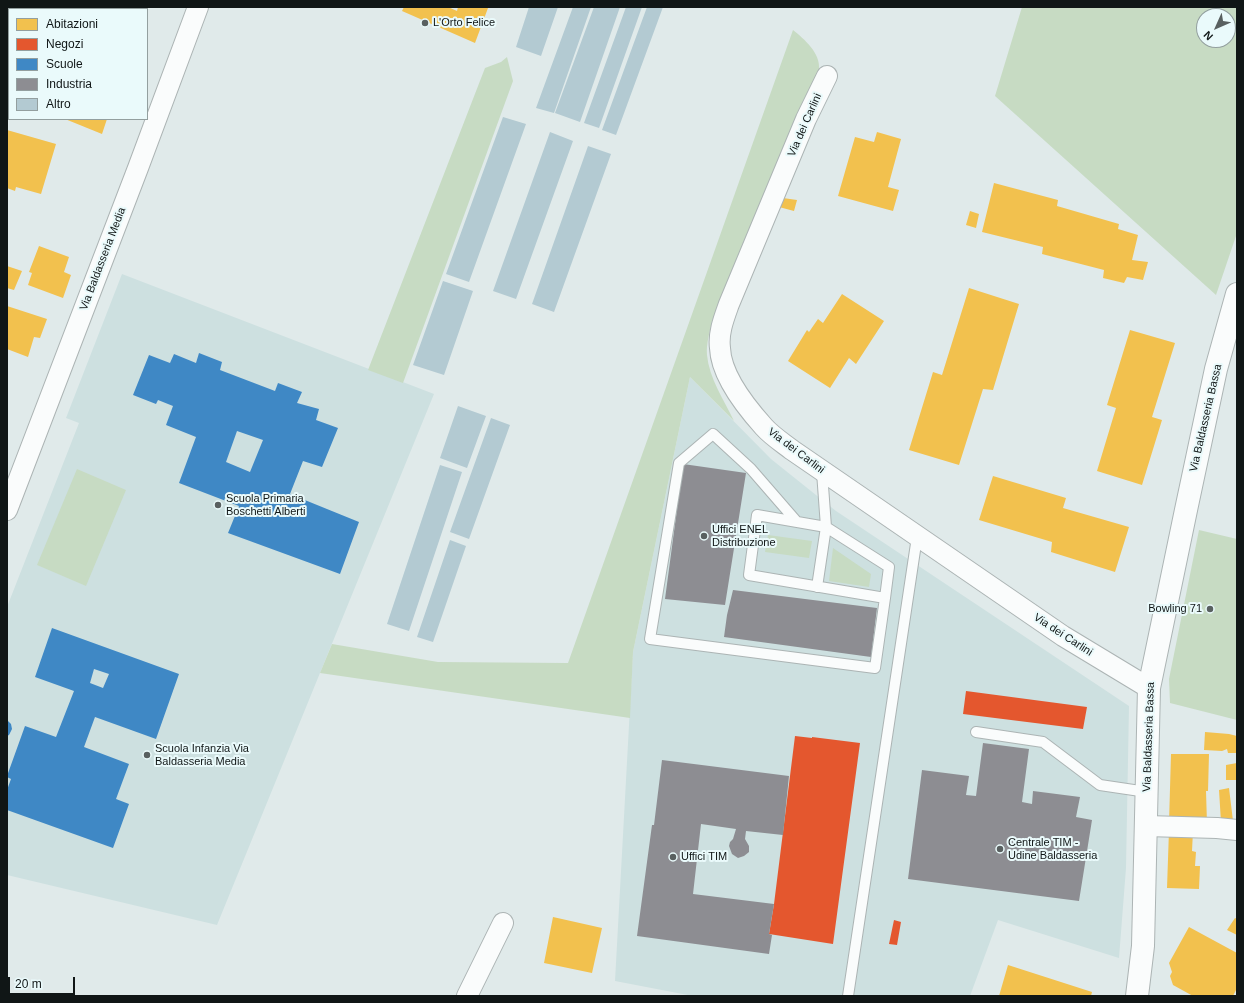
<!DOCTYPE html>
<style>
body{margin:0}
#map{position:relative;width:1244px;height:1003px;overflow:hidden;background:#e0eaea;font-family:Helvetica,sans-serif}
canvas{display:block}
.frame{position:absolute;inset:0;border:8px solid #101616;pointer-events:none}
.legend{position:absolute;left:8px;top:8px;width:140px;height:112px;box-sizing:border-box;background:#eafafb;border:1px solid #939f9f;margin:0;padding:5px 7px;list-style:none;font-size:12px;color:#101616}
.legend li{display:flex;align-items:center;gap:8px;height:20px}
.legend b{width:20px;border:1px solid #939f9f}
.north{position:absolute;left:1196px;top:8px;width:40px;height:40px;box-sizing:border-box;background:#eafafb;border:1px solid #939f9f;border-radius:50%;rotate:225deg;font-size:11px;font-weight:700;line-height:16px;text-align:center;color:#101616}
.north::after{content:'';display:block;margin:auto;width:14px;height:18px;background:#596060;clip-path:polygon(50% 0,100% 100%,50% 72%,0 100%)}
.scale{position:absolute;left:8px;top:977px;width:67px;height:18px;box-sizing:border-box;border:2px solid #101616;border-top:0;padding-left:5px;font-size:12px;line-height:14px;white-space:nowrap;color:#101616;-webkit-text-stroke:3px #eafafb;paint-order:stroke}
</style>
<div id="map">
<canvas width="1244" height="1003"></canvas>
<div class="frame"></div>
<ul class="legend">
<li><b style="height:11px;background:#f2c14e"></b>Abitazioni</li>
<li><b style="height:11px;background:#e4572e"></b>Negozi</li>
<li><b style="height:11px;background:#3f88c5"></b>Scuole</li>
<li><b style="height:11px;background:#8d8d92"></b>Industria</li>
<li><b style="height:11px;background:#b3cad2"></b>Altro</li>
</ul>
<div class="north">N</div>
<div class="scale">20 m</div>
</div>
<script>
const g = document.querySelector('canvas').getContext('2d');
g.lineJoin = 'round';
function fillPath(path, color) {
  g.fillStyle = color;
  g.fill(path, 'evenodd');
}
function stroke(path, color, width, dash) {
  g.strokeStyle = color;
  g.lineWidth = width;
  g.lineCap = dash ? 'butt' : 'round';
  g.setLineDash(dash || []);
  g.stroke(path);
}
function label(font, color, halo, rows, align = 'center') {
  g.font = font + ' Helvetica,sans-serif';
  g.lineWidth = 4;
  g.setLineDash([]);
  g.textBaseline = 'middle';
  g.strokeStyle = halo;
  g.fillStyle = color;
  for (const [text, x, y, turn = 0] of rows) {
    g.save();
    g.translate(x, y);
    g.rotate((+turn || 0) * Math.PI / 180);
    g.textAlign = isNaN(turn) ? turn : align;
    if (halo) g.strokeText(text, 0, 0);
    g.fillText(text, 0, 0);
    g.restore();
  }
}
const built = new Path2D(`
 M122,274l312,120 -217,531 -210,-50v-268l72,-184 -13,-5z
 M690,377l81,82 65,52 293,195 -3,162 -7,90 -121,-38 -28,76h-277l-78,-15 18,-329z`);
const green = new Path2D(`
 M1022,7h215v226l-21,62 -221,-199zM1204,16h24v24h-24z
 M793,30c11,9 28,23 26,40 0,4 -3,9 -4,12l-103,239c-2,11 -6,22 -5,34 2,23 17,45 27,66l-44,-44 -57,275 -3,66 -310,-45 12,-29 106,18 130,1z
 M507,57l6,24 -110,302 -35,-13 117,-302 16,-6z
 M77,469l49,21 -40,96 -49,-21z
 M1199,530l38,9v181l-67,-17 -1,-24z
 M768,535l44,6 -3,17 -44,-6z
 M833,548l38,26 -2,13 -40,-6z`);
const homes = new Path2D(`
 M404,7h44l9,4 1,-4h27l3,1 -13,35 -73,-32z
 M65,119h42l-5,15z
 M7,130l49,14 -15,50 -25,-7 -1,4 -8,-3z
 M877,132l24,7 -13,48 11,3 -6,21 -55,-15 17,-59 19,5z
 M994,183l64,17 -1,6 62,18 -1,5 20,6 -6,25 16,2 -5,18 -16,-3 -3,6 -21,-5 1,-8 -62,-16 1,-7 -61,-15z
 M783,198l14,2 -3,11 -15,-4z
 M970,211l9,3 -3,14 -10,-3z
 M39,246l30,11 -5,15 7,3 -8,23 -35,-13 4,-12 -3,-1z
 M7,266l15,5 -8,19 -7,-2z
 M969,288l50,16 -26,86 -10,-1 -24,76 -50,-15 24,-78 9,3z
 M842,294l42,27 -28,43 -7,-6 -19,30 -42,-27 19,-31 2,2 9,-13 5,4z
 M7,306l40,13 -7,19 -6,-1 -6,20 -21,-8z
 M1130,330l45,13 -23,74 10,3 -20,65 -45,-14 19,-63 -9,-3z
 M993,476l73,22 -3,10 66,19 -14,45 -64,-20 1,-10 -73,-22z
 M1205,732l24,2 8,2v17h-9l-1,-4 -5,2 -18,-1z
 M1171,754h38l-1,37h-2l1,33 -38,-1z
 M1237,763v17h-11v-15z
 M1229,788l4,33 -12,1 -2,-32z
 M1169,830l24,1 -1,20 4,1 -1,14h5l-1,23 -32,-1z
 M553,917l49,11 -10,45 -48,-10z
 M1235,918l2,1v16l-10,-5z
 M1189,927l48,26v35l-4,8h-40l-20,-11 -3,-9 2,-4 -3,-9z
 M1008,965l84,27 -1,4h-92z`);
const shops = new Path2D(`
 M966,691l121,16 -4,22 -120,-15z
 M795,736l17,2v-1l48,6 -27,201 -64,-10 5,-30z
 M894,920l7,2 -4,23 -8,-1z`);
const schools = new Path2D(`
 M199,353l23,9 -2,8 55,21 3,-8 24,9 -5,11 22,6 -3,11 22,8 -16,39 -19,-6 -13,33 69,28 -19,52 -112,-41 11,-27 -60,-23 17,-46 -30,-12 7,-19 -15,-6 -2,4 -23,-9 16,-40 21,8 4,-9 22,9zM237,431l26,9 -13,32 -24,-10z
 M52,628l127,46 -23,65 -61,-22 -11,30 45,17 -13,35 13,5 -16,44 -106,-38v-20l4,-11 -4,-2v-1l18,-50 31,11 18,-46 -39,-14zM94,669l15,5 -6,14 -13,-5z
 M7,720l4,4 1,5 -3,6 -2,1z`);
const industry = new Path2D(`
 M683,464l63,9 -21,132 -60,-6z
 M733,590l144,18 -6,49 -147,-20 3,-22z
 M983,743l46,6 -7,53 10,2 1,-13 47,6 -4,20 16,3 -13,81 -171,-22 14,-109 47,6 -3,19 10,1z
 M662,760l127,16 -6,59 -37,-4 -1,8 4,7v6l-5,4 -6,2 -6,-4 -3,-8 1,-4 3,-3 3,-10 -35,-5 -8,70 81,10 -5,30 3,1 -3,19 -132,-18 15,-111h2z`);
const building = new Path2D(`
 M529,7h29l-17,49 -25,-9z
 M573,7h18l-37,106 -18,-5z
 M594,7h26l-40,115 -25,-9z
 M626,7h16l-43,121 -15,-5z
 M647,7h16l-47,128 -14,-5z
 M503,117l23,7 -57,158 -23,-8z
 M550,132l23,9 -57,158 -23,-8z
 M588,146l23,8 -57,158 -22,-8z
 M443,281l30,10 -29,84 -31,-10z
 M458,406l28,10 -19,52 -27,-10z
 M491,418l19,7 -41,114 -19,-7z
 M440,465l22,7 -53,159 -22,-7z
 M450,540l16,6 -33,96 -16,-5z`);
const service = new Path2D(`
 M797,522l-46,-53 -38,-35 -34,29 -29,176 225,29 10,-70
 M817,587l9,-60 63,40 -4,31 -136,-23 8,-60 69,12 -4,-55
 M976,732l67,10 57,43 47,7
 M848,996l69,-459`);
const minor = new Path2D(`
 M827,76l-21,43 -77,185c-5,14 -11,29 -9,44 1,28 26,59 44,79 8,9 19,16 28,23l271,186 86,52
 M7,510l131,-342 60,-161
 M1146,826l71,2 20,2
 M467,996l36,-73`);
const tertiary = new Path2D(`
 M1137,996l6,-50 6,-258 37,-178 30,-141 21,-75`);
const markers = [
 [425,23,4,"#596060"],
 [218,505,4,"#596060"],
 [704,536,4,"#596060"],
 [1210,609,4,"#596060"],
 [147,755,4,"#596060"],
 [1000,849,4,"#596060"],
 [673,857,4,"#596060"]
];
const poiNames = [
 ["L'Orto Felice",433,23],
 ["Scuola Primaria",226,499],
 ["Boschetti Alberti",226,512],
 ["Uffici ENEL",712,530],
 ["Distribuzione",712,543],
 ["Bowling 71",1202,609,"right"],
 ["Scuola Infanzia Via",155,749],
 ["Baldasseria Media",155,762],
 ["Centrale TIM -",1008,843],
 ["Udine Baldasseria",1008,856],
 ["Uffici TIM",681,857]
];
const streetNames = [
 ["Via dei Carlini",805,125,-66],
 ["Via Baldasseria Media",103,259,-69],
 ["Via Baldasseria Bassa",1206,418,-77],
 ["Via dei Carlini",796,451,37],
 ["Via dei Carlini",1063,635,33],
 ["Via Baldasseria Bassa",1149,737,-88]
];
fillPath(built, '#cde0e0');
fillPath(green, '#c7dbc3');
fillPath(homes, '#f2c14e');
fillPath(shops, '#e4572e');
fillPath(schools, '#3f88c5');
fillPath(industry, '#8d8d92');
fillPath(building, '#b3cad2');
stroke(service, '#acb4b4', 12);
stroke(minor, '#acb4b4', 22);
stroke(tertiary, '#acb4b4', 24);
stroke(service, '#fafcfc', 10);
stroke(minor, '#fafcfc', 20);
stroke(tertiary, '#fafcfc', 22);
for (const [x, y, r, color] of markers) {
  const dot = new Path2D();
  dot.arc(x, y, r, 0, 2 * Math.PI);
  g.fillStyle = color;
  g.fill(dot);
  stroke(dot, '#eafafb', 1.5);
}
label('11px', '#101616', '#eafafb', poiNames, 'left');
label('11px', '#101616', '#eafafb', streetNames);
</script>
